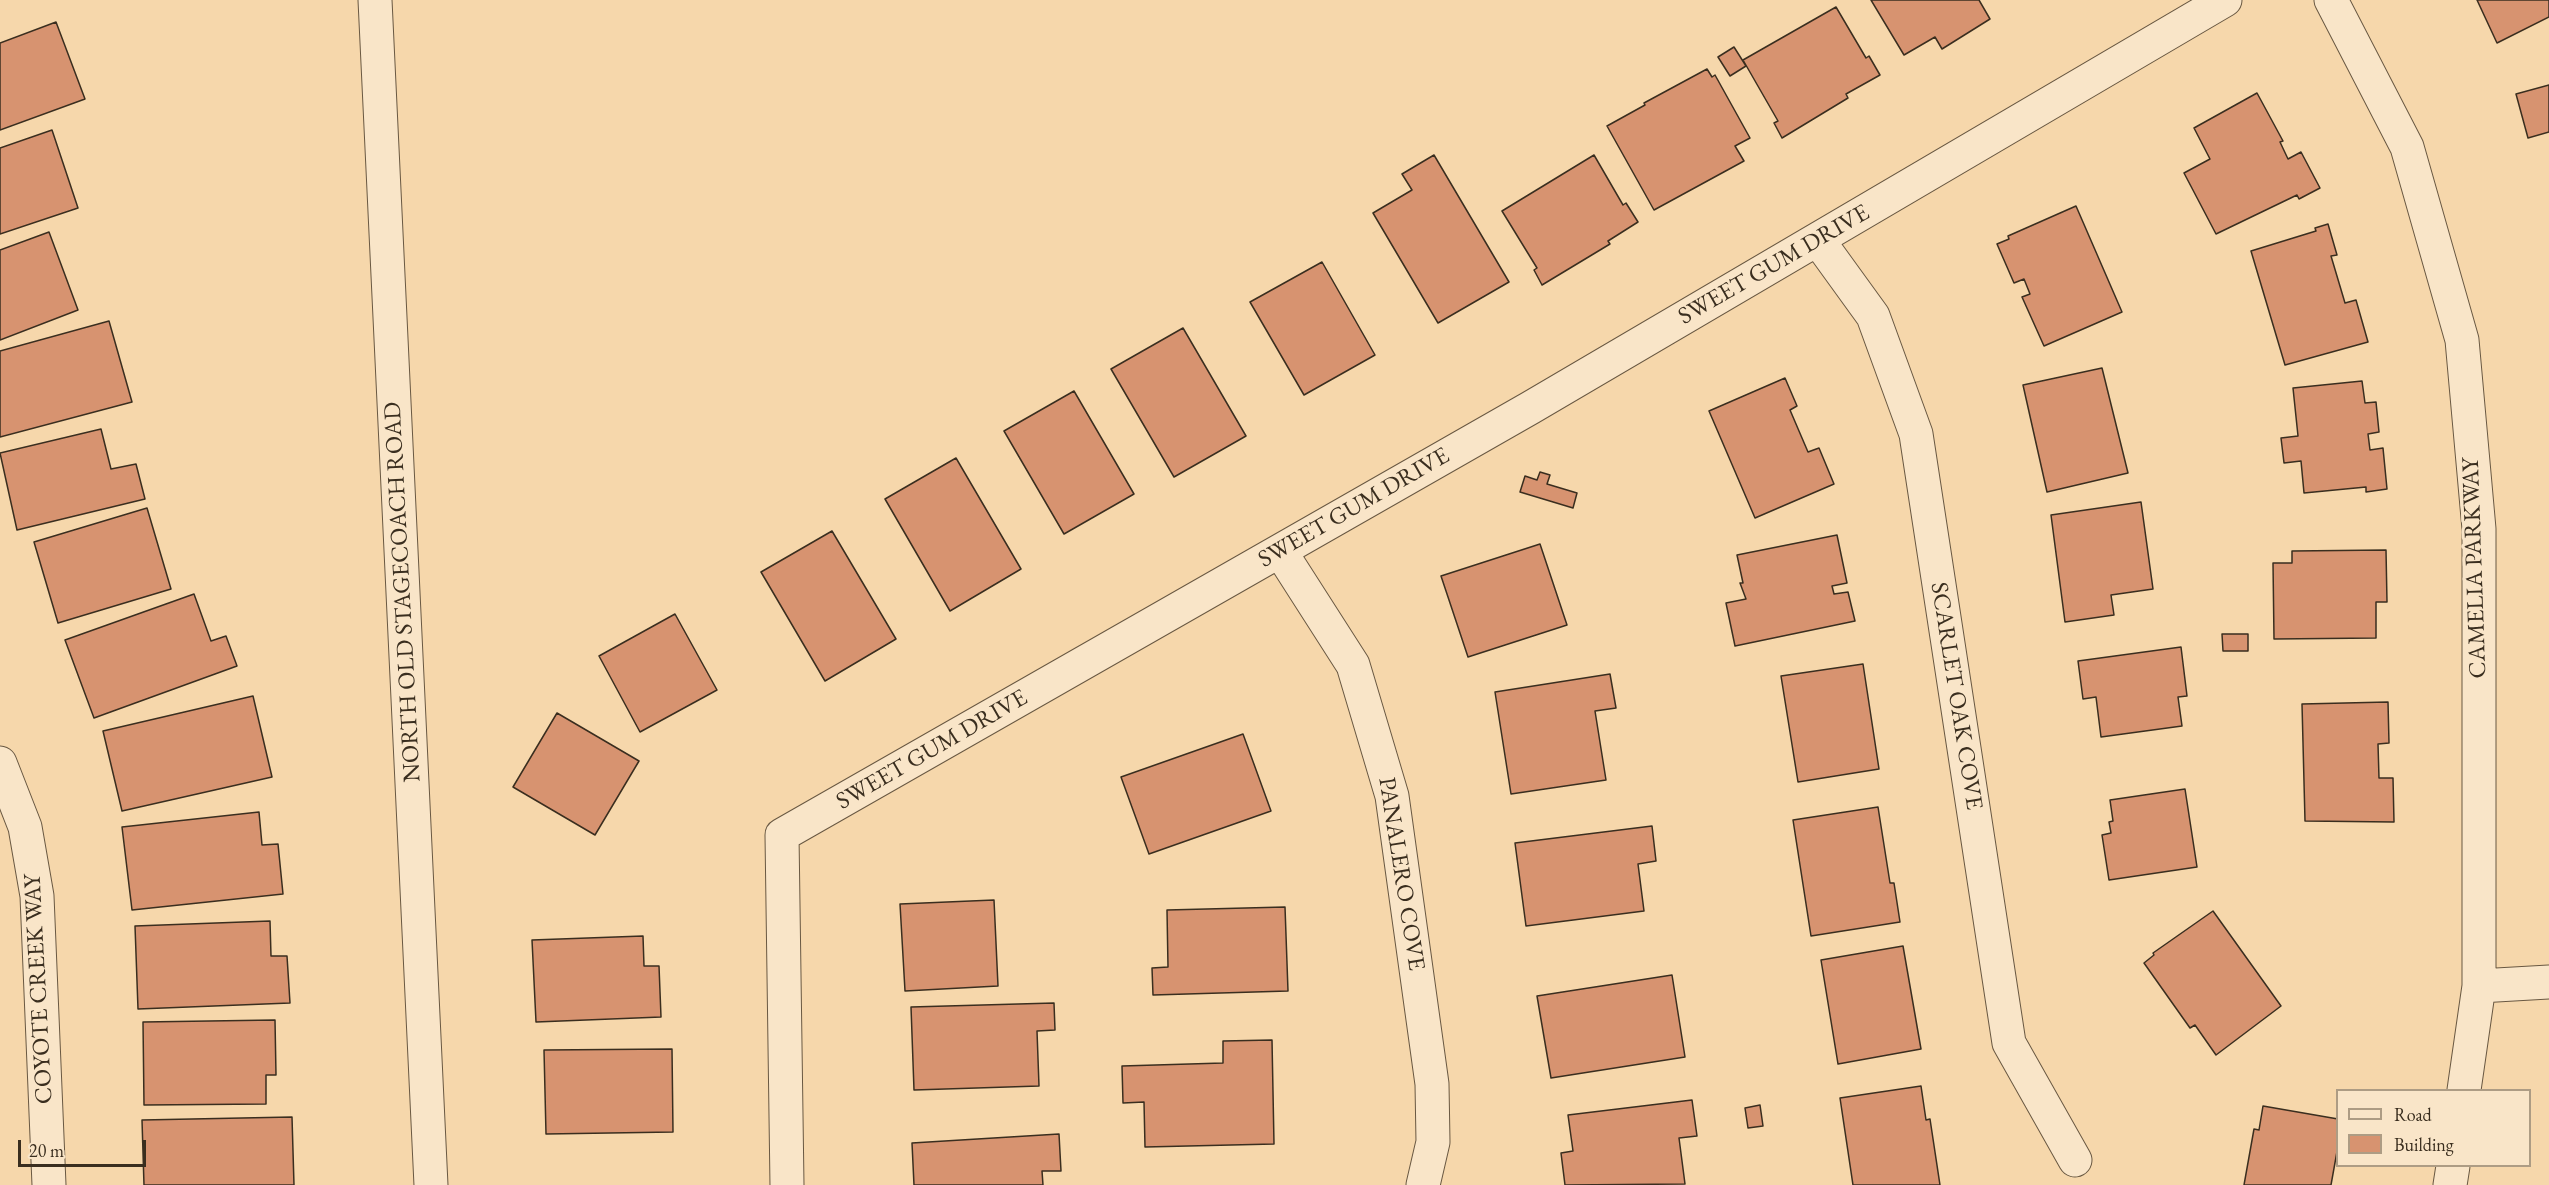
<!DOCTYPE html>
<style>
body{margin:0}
#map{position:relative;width:2549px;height:1185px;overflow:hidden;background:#f6d7ab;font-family:"EB Garamond",serif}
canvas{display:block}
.legend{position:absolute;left:2336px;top:1089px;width:195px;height:78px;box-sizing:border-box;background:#f9e5c8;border:2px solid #ad9c84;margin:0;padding:8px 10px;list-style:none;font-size:18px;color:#3a2e1f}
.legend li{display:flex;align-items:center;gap:12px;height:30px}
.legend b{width:30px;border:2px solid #ad9c84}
.scale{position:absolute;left:18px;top:1140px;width:128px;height:27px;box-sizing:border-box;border:3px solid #3a2e1f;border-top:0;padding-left:8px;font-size:18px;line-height:21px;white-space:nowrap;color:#3a2e1f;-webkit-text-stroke:4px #f9e5c8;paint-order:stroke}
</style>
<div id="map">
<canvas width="2549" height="1185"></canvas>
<ul class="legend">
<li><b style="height:8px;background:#f9e5c8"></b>Road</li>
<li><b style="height:16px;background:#d79370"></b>Building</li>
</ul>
<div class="scale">20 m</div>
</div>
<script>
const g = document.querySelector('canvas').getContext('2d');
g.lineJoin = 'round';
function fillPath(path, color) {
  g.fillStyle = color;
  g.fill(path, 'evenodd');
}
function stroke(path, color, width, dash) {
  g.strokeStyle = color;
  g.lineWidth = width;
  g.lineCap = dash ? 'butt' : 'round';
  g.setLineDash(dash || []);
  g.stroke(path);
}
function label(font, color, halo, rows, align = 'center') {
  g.font = font + ' "EB Garamond",serif';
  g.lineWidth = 6;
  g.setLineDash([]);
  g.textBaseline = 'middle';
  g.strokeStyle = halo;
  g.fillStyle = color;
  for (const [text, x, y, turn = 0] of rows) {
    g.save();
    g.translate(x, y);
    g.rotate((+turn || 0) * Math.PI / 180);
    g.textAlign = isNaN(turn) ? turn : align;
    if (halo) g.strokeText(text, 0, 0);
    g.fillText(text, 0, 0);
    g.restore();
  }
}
const building = new Path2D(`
 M1871,0h108l11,19 -48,30 -7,-12 -31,18z
 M2477,0h72v17l-52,26z
 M1836,7l30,51 3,-2 11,19 -34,19 2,4 -66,40 -8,-15 4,-2 -35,-61z
 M56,22l29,77 -85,31v-87z
 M1734,47l12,19 -16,10 -12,-19z
 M1707,69l5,8 3,-2 35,63 -15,8 9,15 -90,49 -47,-84 38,-21 -1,-2z
 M2549,85v47l-21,6 -12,-44z
 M2257,93l26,48 -3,1 8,17 13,-7 19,36 -21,11 -2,-4 -81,39 -32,-61 26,-14 -16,-31z
 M52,130l26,78 -78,26v-86z
 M1434,155l75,127 -71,41 -65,-110 39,-23 -10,-16z
 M1594,155l29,50 3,-2 12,19 -30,19 2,3 -68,41 -8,-15 3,-2 -35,-57z
 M2076,206l46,106 -78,34 -22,-49 8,-3 -6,-15 -10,4 -17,-39 12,-5 -1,-3z
 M2328,224l9,31 -6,1 14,47 11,-3 12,42 -83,23 -34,-114 65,-20 -1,-3z
 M49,232l29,78 -78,30v-90z
 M1322,262l53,93 -71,40 -54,-93z
 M109,321l23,81 -132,35v-86z
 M1183,328l63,108 -72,41 -63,-108z
 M2102,368l26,105 -81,19 -24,-107z
 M1785,378l12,28 -7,4 18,42 11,-4 15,36 -79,34 -46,-107z
 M2362,381l3,22 11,-1 3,30 -11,2 2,16 13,-2 4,41 -21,3v-5l-62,6 -3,-32 -17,2 -3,-25 17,-2 -5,-48z
 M1074,391l60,103 -70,40 -60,-103z
 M101,429l10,40 25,-5 9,35 -128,31 -17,-77z
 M956,458l65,111 -71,42 -65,-112z
 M1540,472l10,3 -3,9 30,9 -4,15 -53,-16 5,-16 12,4z
 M2141,502l12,87 -42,6 3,20 -49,7 -14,-107z
 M147,508l24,81 -113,34 -24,-81z
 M832,531l64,108 -71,42 -64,-109z
 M1837,535l10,48 -15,3 2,8 14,-2 7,29 -120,25 -9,-43 20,-4 -6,-16h3l-6,-28z
 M1540,544l27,81 -99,32 -27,-81z
 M2386,550l1,52h-11v36l-102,1 -1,-76h19v-12z
 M194,594l17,47 15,-5 11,30 -143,52 -29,-78z
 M675,614l42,76 -77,42 -41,-76z
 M2222,634h26v17h-25z
 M2181,647l6,49 -9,1 4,29 -81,11 -5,-40 -13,2 -5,-38z
 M1863,664l16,105 -81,13 -17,-106z
 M1610,674l6,34 -21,3 11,69 -95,14 -16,-102z
 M253,696l19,81 -150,34 -19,-80z
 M2388,702l1,41 -11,1 1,34h14l1,44 -89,-1 -3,-117z
 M557,713l82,48 -44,74 -82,-48z
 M1243,734l28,77 -122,43 -28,-77z
 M2185,789l12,78 -88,13 -7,-45 9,-2 -2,-11 4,-1 -3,-21z
 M1878,807l12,76h4l6,39 -89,14 -18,-116z
 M259,812l3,33 16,-1 5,50 -151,16 -10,-83z
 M1652,826l4,35 -18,3 6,47 -118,15 -11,-83z
 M994,900l4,86 -93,5 -5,-87z
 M1285,907l3,84 -135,4 -1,-27 16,-1 -1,-57z
 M2213,911l68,95 -65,49 -21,-30 -5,3 -46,-65 10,-8 -1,-2z
 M270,921l1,35h16l3,47 -152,6 -3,-83z
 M643,936l1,30h15l2,51 -125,5 -4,-82z
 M1903,946l18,103 -83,15 -17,-104z
 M1672,975l13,82 -134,21 -14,-82z
 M1054,1003l1,27 -18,1 2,55 -125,4 -3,-83z
 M275,1020l1,55h-10v29l-122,1 -1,-83z
 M1272,1040l2,104 -129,3 -1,-45 -21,1 -1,-37 101,-3v-22z
 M672,1049l1,83 -127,2 -2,-84z
 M1921,1086l5,34 4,-1 10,66h-87l-13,-87z
 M1692,1100l5,36 -18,2 6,46 -120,1 -4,-32 12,-2 -5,-36z
 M1760,1105l3,21 -15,2 -3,-20z
 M2263,1106l75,13v27l-7,39h-87l10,-56 5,1z
 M292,1117l2,68h-150l-2,-65z
 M1059,1134l2,37h-19l1,14h-129l-2,-42z`);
const minor = new Path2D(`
 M2331,0l76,147 55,193 17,189v457l-15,104
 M1818,240l55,76 43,118 93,609 66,117
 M1280,551l73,114 39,131 40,288 1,58 -10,43
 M0,763l25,64 12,69 12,289
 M2479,986l70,-4
 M787,1185l-5,-350 748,-427 695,-408
 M2450,1185l3,-19`);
const tertiary = new Path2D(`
 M375,0l56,1185`);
const streetNames = [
 ["SWEET GUM DRIVE",1774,265,-30],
 ["SWEET GUM DRIVE",1354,508,-30],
 ["CAMELIA PARKWAY",2475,568,-92],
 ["NORTH OLD STAGECOACH ROAD",403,592,-93],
 ["SCARLET OAK COVE",1956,696,81],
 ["SWEET GUM DRIVE",932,750,-30],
 ["PANALERO COVE",1401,874,81],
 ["COYOTE CREEK WAY",39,989,-93]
];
fillPath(building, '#d79370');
stroke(building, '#3a2e1f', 1.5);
stroke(minor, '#695842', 35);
stroke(tertiary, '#695842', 35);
stroke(minor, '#f9e5c8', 33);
stroke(tertiary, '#f9e5c8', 33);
label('24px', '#3a2e1f', '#f9e5c8', streetNames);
</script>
